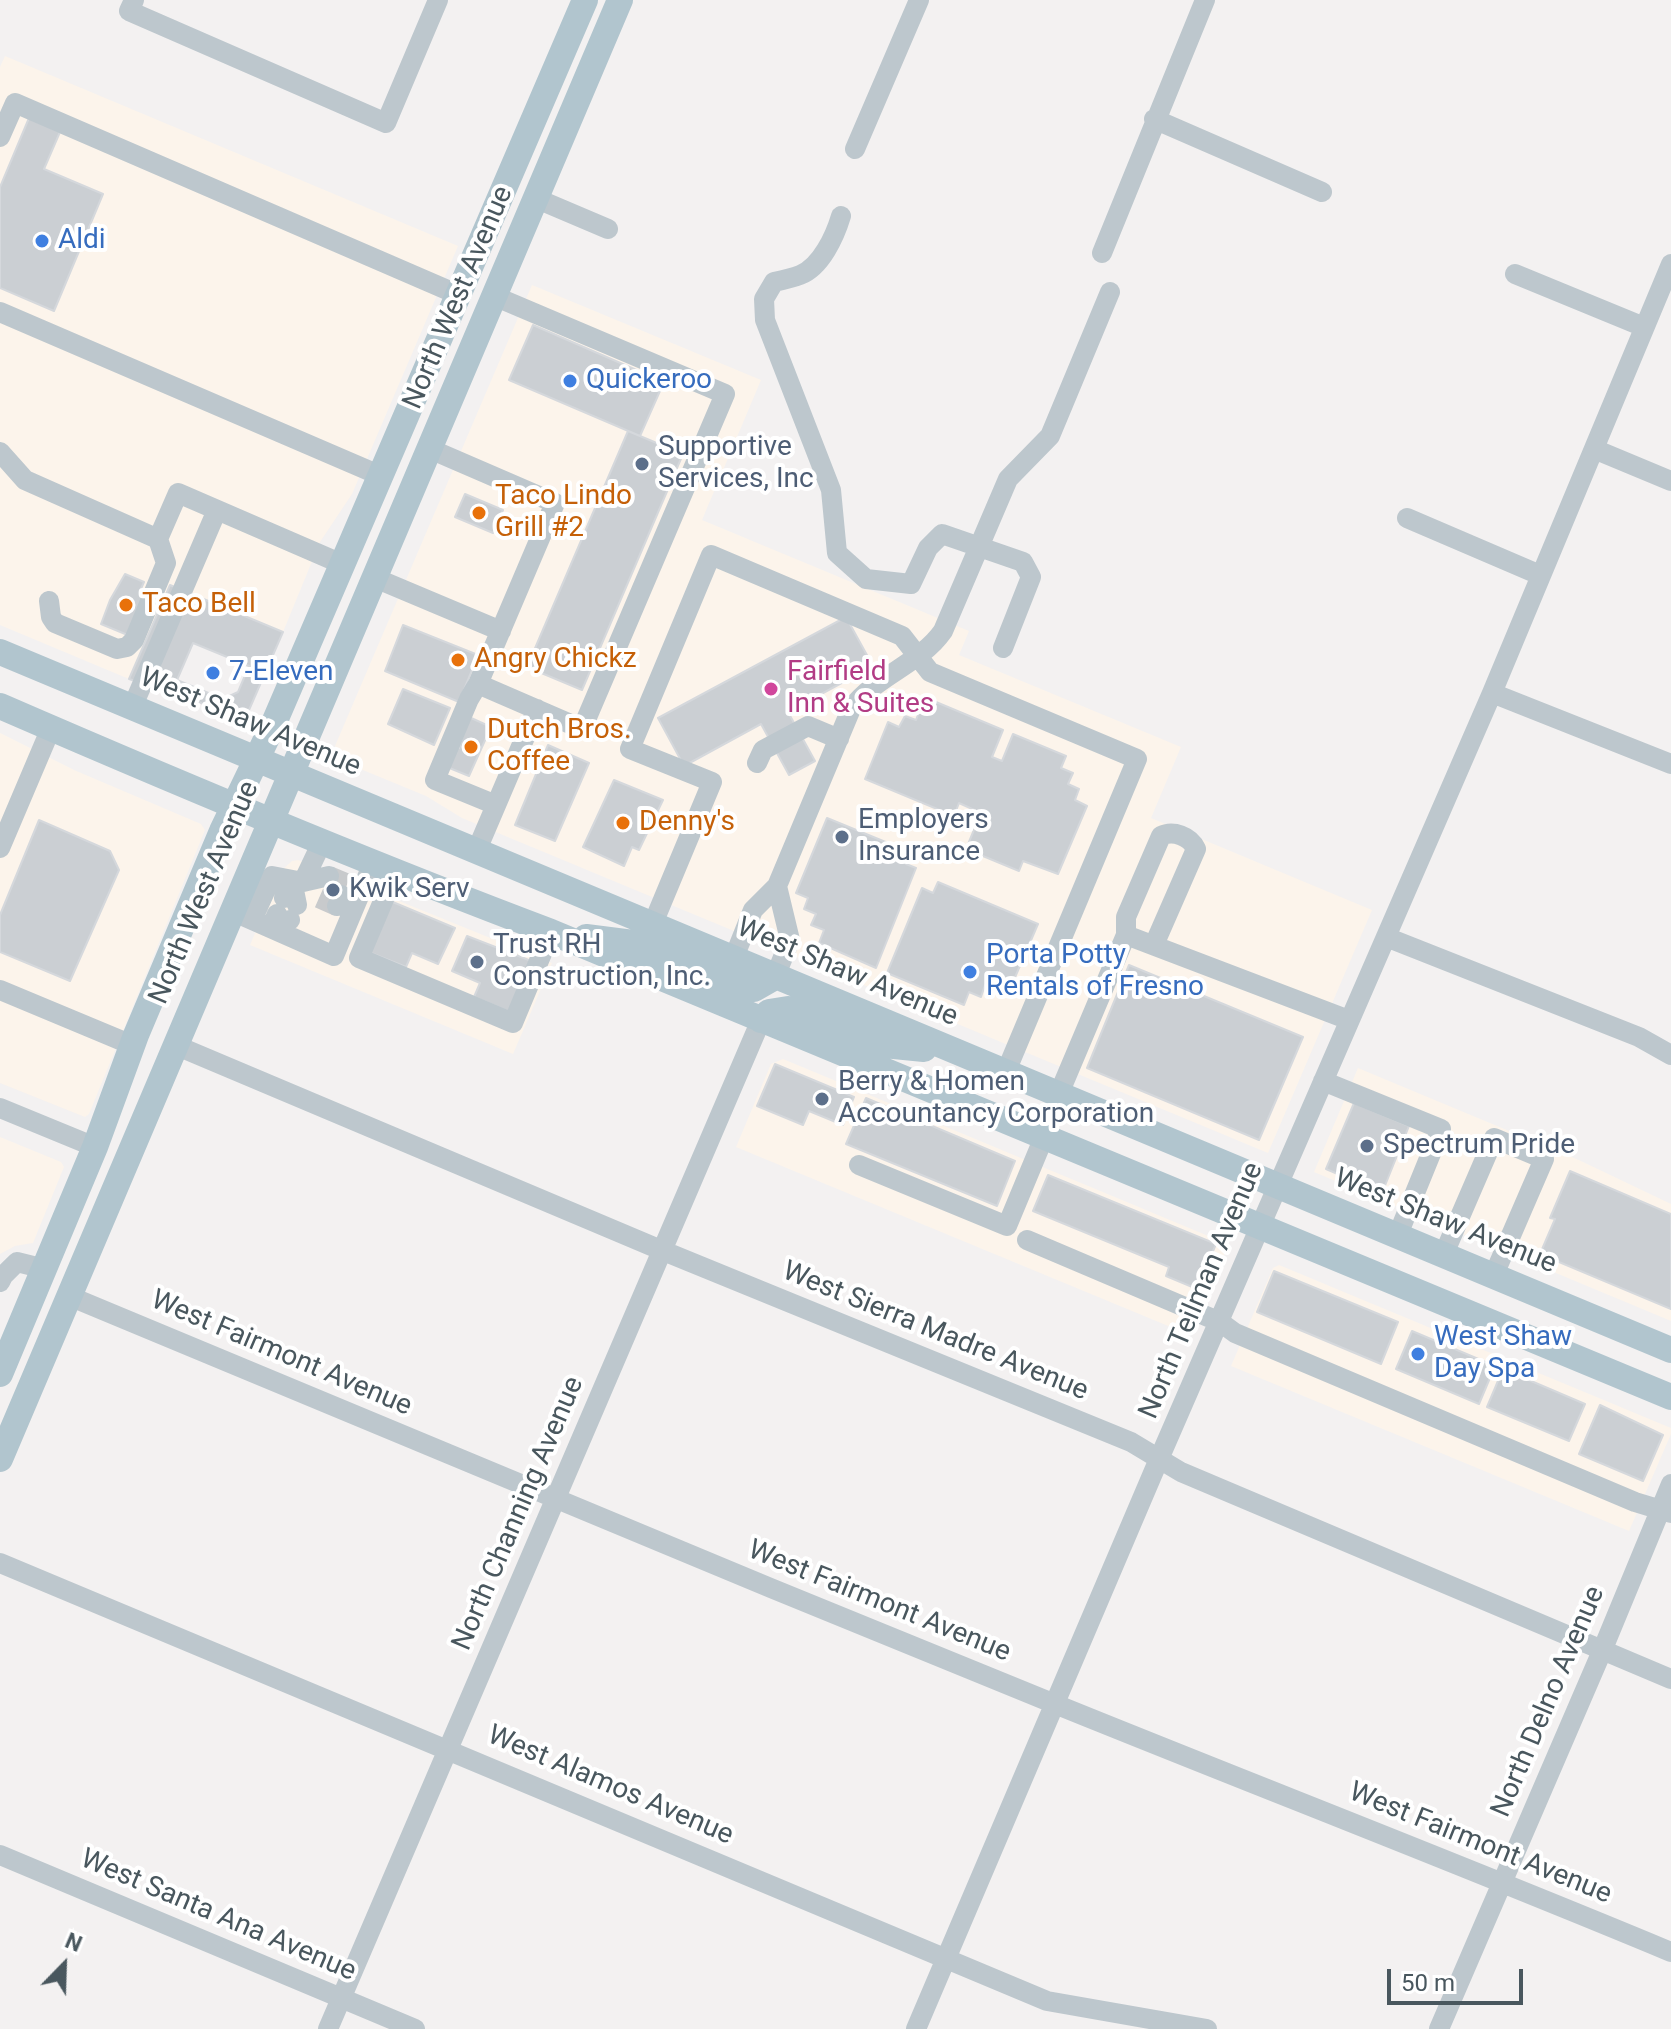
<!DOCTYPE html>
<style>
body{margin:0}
#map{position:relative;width:1671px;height:2029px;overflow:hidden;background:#f3f1f1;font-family:Roboto,sans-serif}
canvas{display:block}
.north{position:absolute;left:24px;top:1925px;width:80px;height:80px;-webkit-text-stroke:6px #fff;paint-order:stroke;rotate:23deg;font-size:22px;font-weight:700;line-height:32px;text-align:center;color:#49575e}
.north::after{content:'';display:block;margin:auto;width:28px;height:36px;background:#49575e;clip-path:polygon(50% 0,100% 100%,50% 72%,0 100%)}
.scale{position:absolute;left:1387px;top:1969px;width:136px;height:36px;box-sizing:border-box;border:4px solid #49575e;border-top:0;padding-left:10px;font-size:24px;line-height:28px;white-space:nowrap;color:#49575e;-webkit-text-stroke:6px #fff;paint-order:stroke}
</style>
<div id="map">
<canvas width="1671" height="2029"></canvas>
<div class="north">N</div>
<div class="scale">50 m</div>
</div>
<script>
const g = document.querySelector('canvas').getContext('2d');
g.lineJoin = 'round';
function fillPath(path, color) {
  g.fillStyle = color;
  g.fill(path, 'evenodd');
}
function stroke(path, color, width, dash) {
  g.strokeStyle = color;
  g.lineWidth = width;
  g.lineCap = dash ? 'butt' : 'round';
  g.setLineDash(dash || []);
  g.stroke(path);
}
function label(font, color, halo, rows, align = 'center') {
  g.font = font + ' Roboto,sans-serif';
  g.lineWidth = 8;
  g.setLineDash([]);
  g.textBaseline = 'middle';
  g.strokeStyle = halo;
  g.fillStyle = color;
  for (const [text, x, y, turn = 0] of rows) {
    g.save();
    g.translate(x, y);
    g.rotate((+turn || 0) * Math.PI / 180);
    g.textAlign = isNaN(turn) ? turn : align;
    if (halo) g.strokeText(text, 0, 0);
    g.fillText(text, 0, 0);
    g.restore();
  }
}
const commercial = new Path2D(`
 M5,56l453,190 -106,248 -32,48 -37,90 -113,-47 -41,94 -129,-54v-558z
 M532,285l229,95 -59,140 267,111 -10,24 222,92 -30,71 221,92 -104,243 -806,-335 -36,-22 -85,-35 -6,-15z
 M0,733l74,37 127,54 4,6 -116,284 -4,3 -85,-34z
 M298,860l254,103 -39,91 -263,-109 32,-75 10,-9z
 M783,1059l435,181 6,6v10l-34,79 -454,-188 35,-83z
 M1358,1068l223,93 90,43v117l-357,-149z
 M0,1137l61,25 3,5 -31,76 -18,3 -15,8z
 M1279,1265l392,163v6l-42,97 -398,-165 42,-98z`);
const building = new Path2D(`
 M29,118l31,14 -16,37 59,25 -49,117 -54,-23v-101z
 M533,325l131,57 -24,54 -131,-56z
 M628,431l55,23 -101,236 -55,-23z
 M465,494l38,16 -10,23 -38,-16z
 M125,574l19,8 -4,9 8,3 -18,42 -29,-12 9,-24z
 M170,585l113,47 -34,78 -17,7 -31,-14 -72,-24z
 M846,617l27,49 -85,46 27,49 -26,14 -28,-51 -77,42 -26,-48z
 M403,625l75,30 -19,47 -74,-31z
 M193,643l56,23 -11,26 -15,7 -46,-19z
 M403,689l47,19 -16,37 -46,-21z
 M936,702l67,28 -11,27 10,4 11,-27 53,22 -5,12 12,5 -5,11 11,5 -4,11 12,6 -29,68 -35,-13 -4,10 -53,-22 15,-36 -22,-10 -5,13 -89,-37 23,-57 11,5 6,-11 11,4 4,-11 12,5z
 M469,717l22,10 -22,49 -22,-9 8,-21 4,2z
 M548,745l41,18 -34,78 -40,-16z
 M614,780l49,20 -24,50 -7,-3 -8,19 -41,-19z
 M827,818l83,34 -4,12 10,4 -40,100 -57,-25 5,-13 -13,-5 5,-11 -12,-5 4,-11 -12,-5z
 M39,820l71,31 9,19 -49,111 -70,-29v-37z
 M938,882l100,42 -25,58 -12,-5 -4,13 -12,-5 -4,12 -12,-5 -5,13 -77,-32 35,-85 11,5z
 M388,900l67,28 -17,36 -26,-11 -6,14 -40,-16z
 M467,936l67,26 -22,51 -38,-16 6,-14 -28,-12z
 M1129,965l174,72 -44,103 -172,-72z
 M775,1064l79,33 -11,28 -34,-14 -6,14 -46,-19z
 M866,1098l149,63 -18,45 -151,-62z
 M1354,1103l55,23 -27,67 -56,-24z
 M1570,1171l101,43v95l-131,-55 15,-35 -5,-1z
 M1048,1175l168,69 -19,45 -31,-13 3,-9 -136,-56z
 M1274,1271l124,51 -17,42 -124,-52z
 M1412,1331l83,35 -16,38 -83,-35z
 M1503,1369l82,35 -16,37 -82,-34z
 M1600,1405l63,30 -20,46 -64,-27z`);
const minorTunnel = new Path2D(`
 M329,876l19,8
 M319,898l18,8`);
const minor = new Path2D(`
 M134,0l-5,11 257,112 52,-123
 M1154,119l168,73
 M0,137l15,-34 444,192
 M855,149l64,-149
 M535,198l73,31
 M841,216c-6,20 -20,51 -41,59 -8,3 -17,5 -26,7l-10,17 1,21 66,170 6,63 29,26 45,5 17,-36 14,-14 81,28 8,15 -28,71
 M1102,253l103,-253
 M1515,274l129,53
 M0,312l379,163
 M430,449l125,54 -77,181 104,45 143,-335 -231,-98
 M1594,449l77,32
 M0,452l25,28 133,59 20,-46 164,71
 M1407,518l133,57
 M375,578l126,53
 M49,601l2,16 4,6 62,26 10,-2 7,-7 32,-77 -8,-24
 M478,684l-9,15 -34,81 61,25
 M1492,693l179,71
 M132,708l85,-198
 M757,763l6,-13 45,-24 31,13
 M322,842l-19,40 26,-6
 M0,848l51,-120
 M476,852l61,-143
 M395,873l-36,85 154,65 38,-91
 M284,898l8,-18 5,25
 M337,906l19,-4 -15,-7
 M232,911l102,45 39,-93
 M277,914l-6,14 19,-8
 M252,920l20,-44 31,6
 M652,926l60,-144 -82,-33 81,-194 191,81 28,36 207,87 -132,315
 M1126,935v-18l35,-81c12,-6 29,0 35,13l-42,96
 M1386,937l253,100 32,18
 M733,960l20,-50 24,-24 74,-177c24,-33 69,-45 92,-78l65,-152 42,-43 60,-144
 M775,977l15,-37 -13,-54
 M0,990l132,55
 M175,1045l486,205 470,192 50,30 490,207
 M1323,1081l118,48 -44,108
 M1058,1096l68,-161 223,85
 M0,1108l95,39
 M859,1165l148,61 37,-89
 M1027,1240l193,82 15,11 400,169 36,11
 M1443,1256l51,-118 50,21 -51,118
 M0,1282l3,-6 14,-14 28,7
 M69,1296c326,137 653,273 981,406 207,84 415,164 621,250
 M0,1563l1047,438 160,28
 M0,1855l415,174
 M328,2029l433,-1009
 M916,2029l243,-570 333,-766 179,-429
 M1439,2029l163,-378 69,-167`);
const major = new Path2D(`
 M0,652l1671,698
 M0,706c182,79 365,156 551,226l1120,465
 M586,937l55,7 102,43 11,2 21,-12
 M761,1020l8,-8 19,-3 96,36 40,4
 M0,1374l95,-227 41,-112 86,-204 52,-108 311,-723
 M0,1459l620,-1459`);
const markers = [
 [42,241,8,"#3f7fe0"],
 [570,381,8,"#3f7fe0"],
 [642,464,8,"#5c6f8a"],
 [479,513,8,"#e8710a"],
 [126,605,8,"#e8710a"],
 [458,660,8,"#e8710a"],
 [213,673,8,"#3f7fe0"],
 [771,689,8,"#d1479c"],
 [471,747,8,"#e8710a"],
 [623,823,8,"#e8710a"],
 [842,837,8,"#5c6f8a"],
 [333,890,8,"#5c6f8a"],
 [477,962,8,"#5c6f8a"],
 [970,972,8,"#3f7fe0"],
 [822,1099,8,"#5c6f8a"],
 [1367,1146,8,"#5c6f8a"],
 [1418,1354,8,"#3f7fe0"]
];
const shopNames = [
 ["Aldi",58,241],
 ["Quickeroo",586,381],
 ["7-Eleven",229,673],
 ["Porta Potty",986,956],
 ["Rentals of Fresno",986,988],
 ["West Shaw",1434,1338],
 ["Day Spa",1434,1370]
];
const streetNames = [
 ["North West Avenue",459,298,-67],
 ["West Shaw Avenue",250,723,23],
 ["North West Avenue",205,893,-67],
 ["West Shaw Avenue",847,973,23],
 ["West Shaw Avenue",1445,1222,22],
 ["North Teilman Avenue",1202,1291,-67],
 ["West Sierra Madre Avenue",935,1332,22],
 ["West Fairmont Avenue",281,1354,23],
 ["North Channing Avenue",519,1514,-67],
 ["West Fairmont Avenue",879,1602,22],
 ["North Delno Avenue",1549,1702,-67],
 ["West Alamos Avenue",610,1786,23],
 ["West Fairmont Avenue",1480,1844,22],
 ["West Santa Ana Avenue",218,1916,23]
];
const serviceNames = [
 ["Supportive",658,448],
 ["Services, Inc",658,480],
 ["Employers",858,821],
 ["Insurance",858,853],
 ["Kwik Serv",349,890],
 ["Trust RH",493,946],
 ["Construction, Inc.",493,978],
 ["Berry & Homen",838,1083],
 ["Accountancy Corporation",838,1115],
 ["Spectrum Pride",1383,1146]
];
const foodNames = [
 ["Taco Lindo",495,497],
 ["Grill #2",495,529],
 ["Taco Bell",142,605],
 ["Angry Chickz",474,660],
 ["Dutch Bros.",487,731],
 ["Coffee",487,763],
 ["Denny's",639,823]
];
const hotelNames = [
 ["Fairfield",787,673],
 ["Inn & Suites",787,705]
];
fillPath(commercial, '#fcf4eb');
fillPath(building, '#cbcfd3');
stroke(building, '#d5d8dc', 2);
stroke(minorTunnel, '#c8cacc', 20, [20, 10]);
stroke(minor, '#bdc7cd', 20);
stroke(major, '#b1c5ce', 26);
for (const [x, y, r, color] of markers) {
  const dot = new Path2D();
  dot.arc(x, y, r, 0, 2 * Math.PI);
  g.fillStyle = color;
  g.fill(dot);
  stroke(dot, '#fff', 3);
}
label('28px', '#366cbe', '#fff', shopNames, 'left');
label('28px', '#49575e', '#fff', streetNames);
label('28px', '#4e5e75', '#fff', serviceNames, 'left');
label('28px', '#c56008', '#fff', foodNames, 'left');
label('28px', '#b23c85', '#fff', hotelNames, 'left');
</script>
